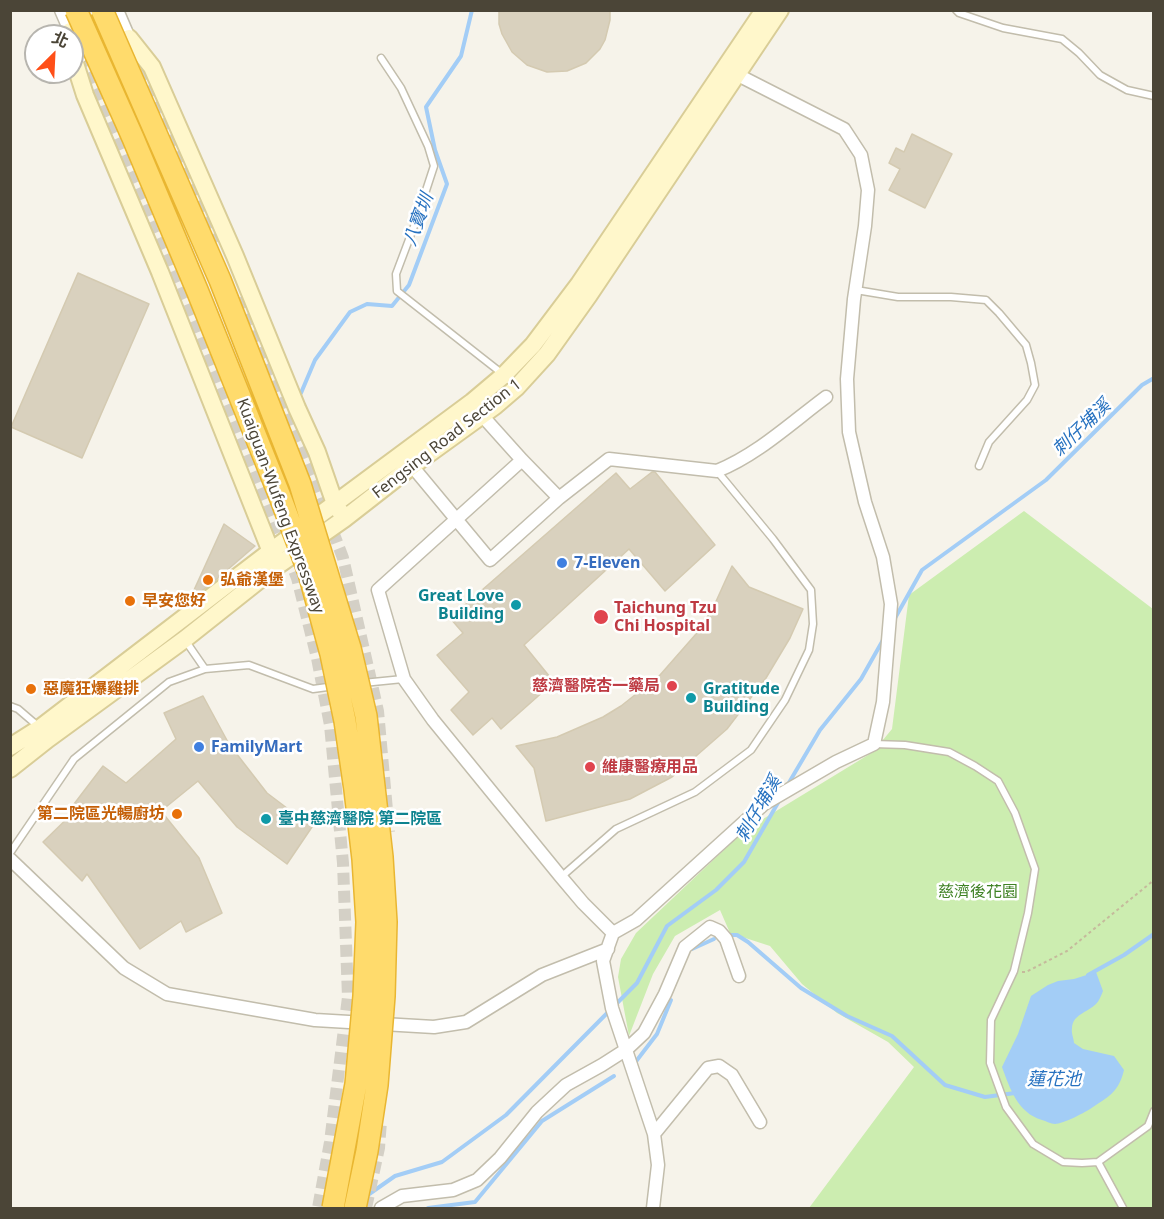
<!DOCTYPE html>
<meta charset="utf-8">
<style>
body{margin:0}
#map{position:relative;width:1164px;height:1219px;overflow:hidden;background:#f6f3ea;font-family:"Noto Sans","Noto Sans TC",sans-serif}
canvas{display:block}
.frame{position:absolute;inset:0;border:12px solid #4b4537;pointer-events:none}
.north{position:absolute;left:24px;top:24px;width:60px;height:60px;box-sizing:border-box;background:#fff;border:2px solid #b7b5af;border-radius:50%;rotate:24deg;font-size:16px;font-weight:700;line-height:24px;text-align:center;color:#4b4537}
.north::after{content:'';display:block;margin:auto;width:21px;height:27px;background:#ff4f18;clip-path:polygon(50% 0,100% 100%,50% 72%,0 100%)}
</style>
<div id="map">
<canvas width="1164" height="1219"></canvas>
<div class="frame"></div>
<div class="north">北</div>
</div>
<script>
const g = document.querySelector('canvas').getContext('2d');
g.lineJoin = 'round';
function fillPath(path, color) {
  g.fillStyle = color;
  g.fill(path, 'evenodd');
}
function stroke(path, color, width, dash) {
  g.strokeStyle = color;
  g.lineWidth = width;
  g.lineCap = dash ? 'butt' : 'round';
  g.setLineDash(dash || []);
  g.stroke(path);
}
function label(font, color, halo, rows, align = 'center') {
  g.font = font + ' "Noto Sans","Noto Sans TC",sans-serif';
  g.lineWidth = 5;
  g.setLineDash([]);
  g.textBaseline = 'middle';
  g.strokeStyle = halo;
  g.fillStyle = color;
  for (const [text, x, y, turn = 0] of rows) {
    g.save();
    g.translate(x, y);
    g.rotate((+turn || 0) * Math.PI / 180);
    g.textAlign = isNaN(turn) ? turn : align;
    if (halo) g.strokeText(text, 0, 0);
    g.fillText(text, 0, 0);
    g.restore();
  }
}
const green = new Path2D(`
 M1024,511l129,98v599h-344l105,-141 -26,-25 -51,-29 -35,-29 -32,-38 -40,-13 -10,-23 -45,26 -22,38 -24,62 -11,-59 3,-18 15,-26 109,-103 128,-78 19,-23 17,-134z`);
const water = new Path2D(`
 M1096,972l7,19c-2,5 -4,10 -7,13 -9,9 -23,10 -24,24 -1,5 2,11 2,15l9,6 31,7 10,14c-5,21 -14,26 -31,37 -7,5 -30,17 -38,17 -4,0 -9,-3 -13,-4 -24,-7 -32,-31 -40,-53l16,-33 13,-38 17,-11 10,-4 16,-2z`);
const stream = new Path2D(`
 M301,393l14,-33 35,-48 17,-8 25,2 17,-21 38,-101 -12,-34 -9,-43 35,-51 11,-46
 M894,620l28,-50 124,-90 96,-95 12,-7
 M787,786l33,-56 41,-51 22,-39
 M727,935h10l11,7 53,46 46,28 45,20 53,49 40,12 30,-4
 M692,949l22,-10
 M1088,975l36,-20 30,-21
 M634,1064l23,-30 14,-34
 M365,1197l30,-21 47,-14 64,-47 131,-132 30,-57 49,-36 28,-28 35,-61
 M428,1208l47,-6 67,-81 72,-45`);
const building = new Path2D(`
 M499,10h111v10l-5,20 -5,9 -14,14 -19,8 -20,1 -20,-7 -15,-13 -10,-18 -3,-10z
 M912,134l40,20 -27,54 -36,-18 11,-21 -11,-6 7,-15 8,4z
 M78,273l71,31 -67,154 -71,-31z
 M652,472h3l60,73 -50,46 -36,-42 -105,96 30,37 -53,47 -9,-11 -19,17 -22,-25 18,-18 -32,-37 26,-22 -13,-15 166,-145 14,16z
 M224,524l31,22 -37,32 -29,23z
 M732,566l17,21 54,22 -13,29 -24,40 -39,51 -55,48 -42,22 -84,22 -12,-53 -18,-22 41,-9 46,-20 18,-11 39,-31 36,-41 17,-26z
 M203,696l26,48 38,49 45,34 -25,37 -50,-37 -39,-46 -37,30 38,47 23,55 -36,19 -5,-11 -41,28 -53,-75 -5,7 -39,-39 36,-35 -5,-3 29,-38 23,17 50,-44 -12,-26z`);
const streetTunnel = new Path2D(`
 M135,52l80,191
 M81,56l104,246 102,250 10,26 20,80 13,67 13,138 5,134 -18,145 -12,66
 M238,298l75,181 30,79 35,153 11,121
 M366,1208l13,-60 2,-27`);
const path = new Path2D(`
 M1022,972h4l41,-21 87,-71`);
const lane = new Path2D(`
 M956,10l3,3 44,15 59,11 17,14 21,22 27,15 27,6
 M381,58l20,30 27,58 6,20 -18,55 -20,53 1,17 107,84 12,12
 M856,290l42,7h53l35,3 13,13 27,32 5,18 4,22 -8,15 -38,42 -10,24
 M205,669l44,-4 64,24 22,-3
 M363,683l40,-4
 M10,706l8,3 21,18
 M874,744l31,1 44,7 26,14 23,15 17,32 20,56 -7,44 -14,58 -23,49 -1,43 16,44 27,37 30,18 19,1 16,-1 25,46
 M10,853l64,-94 95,-77 36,-13 -20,-29
 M561,877l55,-48 79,-37 56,-42 34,-50 24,-50 4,-26 -2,-34 -38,-51 -56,-68
 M1098,1162l50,-36 6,-15`);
const street = new Path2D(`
 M61,10l20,46
 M117,10l12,28
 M407,460l83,100 69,-62 -37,-38 -44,-49
 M522,460l-144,130 26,89 29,41 128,157 22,26 30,30
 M559,498l50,-39 108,12c40,-16 74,-48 109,-74
 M10,859l114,109 43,26 148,26 119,7 32,-5 76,-47 66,-26
 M654,1134l54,-66 11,-2 13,9 28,47
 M381,1208l21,-12 51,-6 24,-10 23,-22 37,-46 29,-27 36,-20 25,-16 17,-16 21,-39 20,-47 25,-20 9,4 7,8 13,37
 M653,1208l5,-43 -4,-31 -42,-126 -9,-47 10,-28 23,-13 128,-116 72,-42 38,-18 9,-42 8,-98 -8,-47 -18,-55 -16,-70 -2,-53 7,-80 11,-73 3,-36 -7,-35 -17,-26 -112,-57`);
const secondary = new Path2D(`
 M70,31l1,5
 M129,38l23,29 83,189 62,152 20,44 18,52 6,9
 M72,50l1,7 12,38 75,177 115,290
 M10,747l30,-19 231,-177 201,-149 32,-27 29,-30 46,-61 185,-274
 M10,769l38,-30 137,-100 92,-73 67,-47 68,-53 83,-60 21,-18 31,-34 42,-59 191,-285`);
const highwayBridge = new Path2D(`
 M76,10l57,128 64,152 82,204 30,79 22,81 14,67 10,69 8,69 4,63 -3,74 -8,88 -23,124
 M102,10l118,270 80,204 50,164 16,68 16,141 4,65 -2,74 -7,89 -10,66 -12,57`);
const markers = [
 [562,563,6,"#3f7fe0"],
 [208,580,6,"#e8710a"],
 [130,601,6,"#e8710a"],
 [516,605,6,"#0f9aa8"],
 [601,617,8,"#e0444e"],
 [672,686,6,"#e0444e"],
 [31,689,6,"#e8710a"],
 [691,698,6,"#0f9aa8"],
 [199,747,6,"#3f7fe0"],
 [590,767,6,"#e0444e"],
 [177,814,6,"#e8710a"],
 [266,819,6,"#0f9aa8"]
];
const streetNames = [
 ["Fengsing Road Section 1",447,439,-38],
 ["Kuaiguan-Wufeng Expressway",280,506,70]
];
const shopNames = [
 ["7-Eleven",574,563],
 ["FamilyMart",211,747]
];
const foodNames = [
 ["弘爺漢堡",220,580],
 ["早安您好",142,601],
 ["惡魔狂爆雞排",43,689],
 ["第二院區光暢廚坊",165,814,"right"]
];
const cultureNames = [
 ["Great Love",504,596,"right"],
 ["Building",504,614,"right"],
 ["Gratitude",703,689],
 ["Building",703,707],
 ["臺中慈濟醫院 第二院區",278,819]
];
const healthNames = [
 ["Taichung Tzu",614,608],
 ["Chi Hospital",614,626],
 ["慈濟醫院杏一藥局",660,686,"right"],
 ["維康醫療用品",602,767]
];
const parkNames = [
 ["慈濟後花園",978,892]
];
const waterNames = [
 ["八寶圳",419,220,-70],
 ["刺仔埔溪",1082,428,-44],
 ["刺仔埔溪",759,809,-60],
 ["蓮花池",1054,1080]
];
fillPath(green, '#ccedb0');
fillPath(water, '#a3cdf6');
stroke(stream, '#a3cdf6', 4);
fillPath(building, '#d9d1be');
stroke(building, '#d4cab1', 1.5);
stroke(streetTunnel, '#d4d0c6', 12, [12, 6]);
stroke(lane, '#c2bdac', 9);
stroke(street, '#c2bdac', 15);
stroke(secondary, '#d9cd97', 20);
stroke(path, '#c5ba9c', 2, [3, 3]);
stroke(lane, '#fff', 6);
stroke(street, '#fff', 12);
stroke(secondary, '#fff7cb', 16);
stroke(highwayBridge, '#e9b631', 24, []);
stroke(highwayBridge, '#ffdb6c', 21);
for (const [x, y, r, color] of markers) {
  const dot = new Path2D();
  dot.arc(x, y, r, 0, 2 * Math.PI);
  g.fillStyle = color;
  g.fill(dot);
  stroke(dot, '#fff', 2);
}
label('16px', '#4b4537', '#fff', streetNames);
label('bold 16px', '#366cbe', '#fff', shopNames, 'left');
label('bold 16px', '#c56008', '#fff', foodNames, 'left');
label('bold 16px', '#0d838f', '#fff', cultureNames, 'left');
label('bold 16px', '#be3a42', '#fff', healthNames, 'left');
label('16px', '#408225', '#fff', parkNames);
label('italic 18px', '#2772c0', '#fff', waterNames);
</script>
